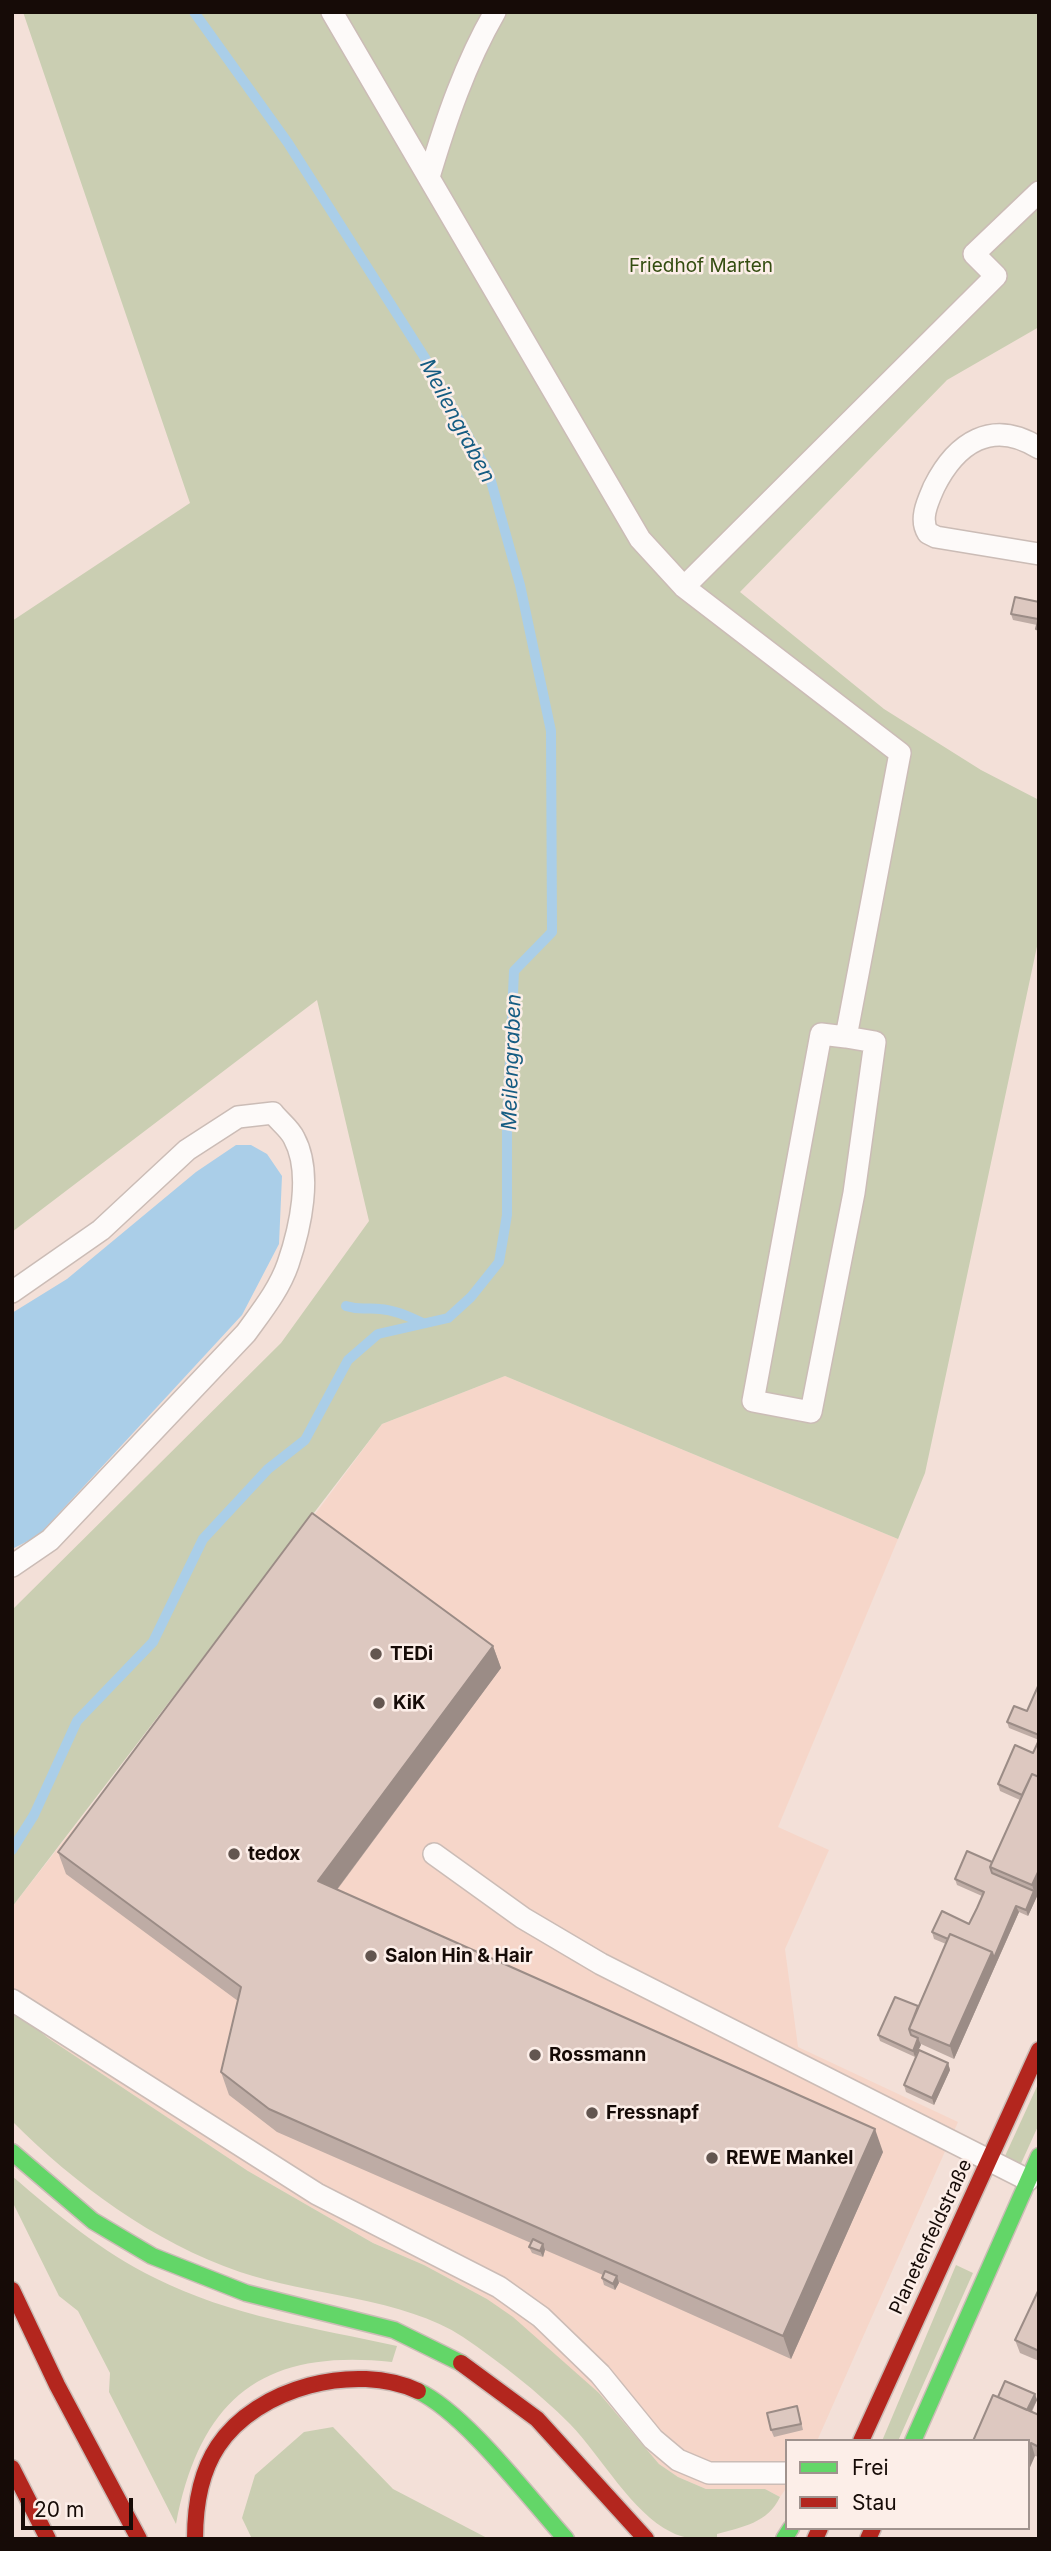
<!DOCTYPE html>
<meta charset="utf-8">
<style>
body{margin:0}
#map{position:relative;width:1051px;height:2551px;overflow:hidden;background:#f3e0d8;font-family:Inter,sans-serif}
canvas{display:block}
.frame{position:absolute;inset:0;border:14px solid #160b07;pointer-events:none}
.legend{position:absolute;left:785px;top:2439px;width:245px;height:91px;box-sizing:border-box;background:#fceee8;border:2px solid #a0938e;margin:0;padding:9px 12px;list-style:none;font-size:21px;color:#160b07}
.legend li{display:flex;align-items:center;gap:14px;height:35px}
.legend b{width:35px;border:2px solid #a0938e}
.scale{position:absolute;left:21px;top:2498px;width:112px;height:32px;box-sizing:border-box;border:4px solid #160b07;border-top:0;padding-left:9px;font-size:21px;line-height:24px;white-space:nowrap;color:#160b07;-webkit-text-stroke:5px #fceee8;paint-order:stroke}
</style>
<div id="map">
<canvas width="1051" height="2551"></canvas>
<div class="frame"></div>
<ul class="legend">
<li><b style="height:9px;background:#63d668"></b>Frei</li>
<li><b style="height:9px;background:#b3261e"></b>Stau</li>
</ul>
<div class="scale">20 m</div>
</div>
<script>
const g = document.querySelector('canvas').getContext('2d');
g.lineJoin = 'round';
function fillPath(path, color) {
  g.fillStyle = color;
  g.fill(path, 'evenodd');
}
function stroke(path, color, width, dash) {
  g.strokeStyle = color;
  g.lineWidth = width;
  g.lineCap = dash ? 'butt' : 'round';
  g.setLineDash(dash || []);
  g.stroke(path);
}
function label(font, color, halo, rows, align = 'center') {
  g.font = font + ' Inter,sans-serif';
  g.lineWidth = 5;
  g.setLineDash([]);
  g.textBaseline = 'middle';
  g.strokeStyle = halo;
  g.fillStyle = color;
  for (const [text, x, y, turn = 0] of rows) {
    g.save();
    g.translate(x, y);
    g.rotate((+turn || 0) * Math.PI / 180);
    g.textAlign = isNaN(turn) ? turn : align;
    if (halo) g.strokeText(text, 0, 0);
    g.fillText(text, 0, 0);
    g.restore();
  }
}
const built = new Path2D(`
 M505,1376l393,163 -120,288 51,23 -44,99 13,98 160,75 -141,319h-30v46l-7,10 -15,-8h-59l-28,-12 -19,-13 -60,-71 -112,-94 -63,-34 -51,-22 -125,-72 -200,-133 -36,-30v-101l223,-285 147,-198z`);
const green = new Path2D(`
 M23,12h1016v315l-92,53 -207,212 144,117 97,61 58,30v137l-114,536 -27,66 -393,-163 -123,48 -370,483v-297l269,-267 88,-122 -52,-221 -305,232v-611l178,-118z
 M12,2008l36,30 200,133 125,72 51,22 63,34 26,18 86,76 60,71 19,13 28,12h59l15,8c-12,26 -38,30 -63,37v5c-16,0 -31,1 -46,-7 -39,-19 -70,-76 -101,-108 -33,-33 -69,-61 -107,-87 -58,-39 -156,-42 -223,-65 -87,-30 -164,-87 -228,-151z
 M1039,2082v42l-20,44 -14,-12z
 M12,2176c44,38 90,76 143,102 75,38 161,50 242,68l-5,16c-129,-14 -192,36 -216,162l-67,-132 1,-19 -32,-62 -19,-15 -47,-95z
 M956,2265l17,8 -75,168h-16z
 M333,2427l60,62 96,50h-237l-10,-21 13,-43 49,-43z`);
const water = new Path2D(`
 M236,1145h15l16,9 15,22 -3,68 -37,71 -204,221 -26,13v-236l55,-34 129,-107z`);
const stream = new Path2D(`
 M346,1306c16,5 20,1 34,3 15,1 29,8 43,14
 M12,1850l22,-35 43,-94 76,-79 50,-103 65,-70 37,-29 43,-80 30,-26 70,-16 23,-21 28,-35 8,-47v-88l7,-156 38,-39 -1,-201 -31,-146 -31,-111 -64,-116 -137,-215 -94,-131`);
const lane = new Path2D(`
 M332,12l308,527 44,48 216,166 -54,284 29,5 -21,151 -43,219 -58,-11 68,-367 25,3
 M429,177c17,-57 36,-113 66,-165
 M1039,448c-47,-30 -83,-5 -105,39 -6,14 -15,32 -6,46l8,4 103,17
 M684,587l312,-311 -22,-22 65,-62
 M12,1292l89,-62 86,-80 51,-33 35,-4c6,8 17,16 21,25 19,35 6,91 -6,126 -9,26 -27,48 -42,69l-196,207 -38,26
 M434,1854l89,64 78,46 427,216
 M12,2000l305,194 182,93 42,30 59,57 53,65 25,21 31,13h78`);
const fast = new Path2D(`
 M12,2152l81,69 59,35 94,37 148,37 67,33
 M418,2391c47,22 111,107 148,148
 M913,2441l126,-285
 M784,2539l7,-11`);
const jam = new Path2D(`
 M12,2290l45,95 82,154
 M461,2363l76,56 109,120
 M861,2441l178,-391
 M12,2468l36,71
 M195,2539c0,-32 5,-66 23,-93 39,-59 138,-84 200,-55
 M815,2539l5,-11
 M868,2539l5,-11`);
const wall = new Path2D(`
 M1039,602v34l-3,-7 1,-4 -24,-5 -2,-6z
 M493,1646l8,22 -164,222 546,262 -92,207 -172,-77 -4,8 -11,-5 -2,-7 1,-3 -58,-25 -2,7 -11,-4 -3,-6 2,-4 -254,-111 -48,-37 -8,-23 17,-71 -172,-127 -8,-22z
 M1039,1684v208l-11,24 -9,-4 -65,147 -33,-15 -6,13 -35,-16 -2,-6 40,-29 28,-62 -12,-5 -2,-7 37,-8 13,-28 -25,-11 -2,-6 37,-17 28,-62 -20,-9 -2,-7 35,-31 6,-13 -30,-12 -2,-6 20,-11z
 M948,2063l2,7 -16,35 -28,-13 -2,-7z
 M1039,2289v72l-19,-8 -5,-13z
 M1035,2394l2,6 -5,12 7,3v42l-4,-1 -37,-59z
 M799,2412l4,18 -29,7 -3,-7z`);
const shadedWall = new Path2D(`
 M493,1646l8,22 -175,236 -8,-23z
 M1039,1870v22l-11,24 -2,-6 8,-19 -2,-6z
 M1016,1906l3,6 -65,147 -4,-13 42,-94z
 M918,2038l3,7 -6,12 -2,-6z
 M948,2063l2,7 -16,35 -2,-7z
 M875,2129l8,23 -92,207 -8,-23z
 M543,2244l2,6 -2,7 -3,-6z
 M617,2276l2,7 -4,7 -2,-6z
 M1035,2394l2,6 -10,20 -2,-6z
 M1031,2443l4,13 -7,16v-23z`);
const building = new Path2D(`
 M1015,597l24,5 -1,17 -27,-5z
 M1039,617v12h-3z
 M312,1513l181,133 -175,235 557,248 -92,207 -514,-227 -48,-37 20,-85 -183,-135z
 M1039,1684v51l-32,-13 7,-16 13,5z
 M1039,1740v37l-7,-3 -10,21 -24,-11 17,-39 18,8z
 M1032,1774l7,3v93l-7,15 -42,-18z
 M967,1851l25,11 -2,5 2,6 42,18 -8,19 -10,-4 -22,52 -2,-6 -42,-18 -2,5 -16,-7 10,-21 27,13 8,-16 7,-16 -29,-13z
 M950,1934l42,18 -42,94 -41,-17z
 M895,1997l23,9 -9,23 2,6 7,3 -5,13 -35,-16z
 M919,2050l29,13 -16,35 -28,-13z
 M533,2239l10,5 -3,7 -11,-4z
 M605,2271l12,5 -4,8 -11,-6z
 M1039,2289v62l-24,-11z
 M1005,2381l30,13 -8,16 -29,-13z
 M993,2395l46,20v32l-8,-4 -3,6v-8h-55z
 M797,2406l4,18 -30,6 -4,-17z`);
const markers = [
 [376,1654,7,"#635650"],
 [379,1703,7,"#635650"],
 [234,1854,7,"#635650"],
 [371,1956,7,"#635650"],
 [535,2055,7,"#635650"],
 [592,2113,7,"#635650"],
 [712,2158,7,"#635650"]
];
const parkNames = [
 ["Friedhof Marten",701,266]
];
const poiNames = [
 ["TEDi",390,1654],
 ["KiK",393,1703],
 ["tedox",248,1854],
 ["Salon Hin & Hair",385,1956],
 ["Rossmann",549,2055],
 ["Fressnapf",606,2113],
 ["REWE Mankel",726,2158]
];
const streetNames = [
 ["Planetenfeldstraße",931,2237,-65]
];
const waterNames = [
 ["Meilengraben",457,421,62],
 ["Meilengraben",512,1062,-88]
];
fillPath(built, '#f6d6c9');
fillPath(green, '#caceb2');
fillPath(water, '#aacee8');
stroke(stream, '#aacee8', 10);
stroke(lane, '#cbbcb6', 24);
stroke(fast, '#cbbcb6', 19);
stroke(jam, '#cbbcb6', 19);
stroke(lane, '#fdfaf9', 21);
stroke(fast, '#63d668', 16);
stroke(jam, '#b3261e', 16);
fillPath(wall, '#beaca5');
fillPath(shadedWall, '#9b8c86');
fillPath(building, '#ddc8c0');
stroke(building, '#9b8c86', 2);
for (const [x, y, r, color] of markers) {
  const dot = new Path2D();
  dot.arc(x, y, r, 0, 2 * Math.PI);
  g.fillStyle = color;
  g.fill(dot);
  stroke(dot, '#fceee8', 2.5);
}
label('19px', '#344d11', '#fceee8', parkNames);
label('bold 19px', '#160b07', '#fceee8', poiNames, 'left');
label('19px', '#160b07', '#fceee8', streetNames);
label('italic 21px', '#155c82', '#fceee8', waterNames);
</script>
